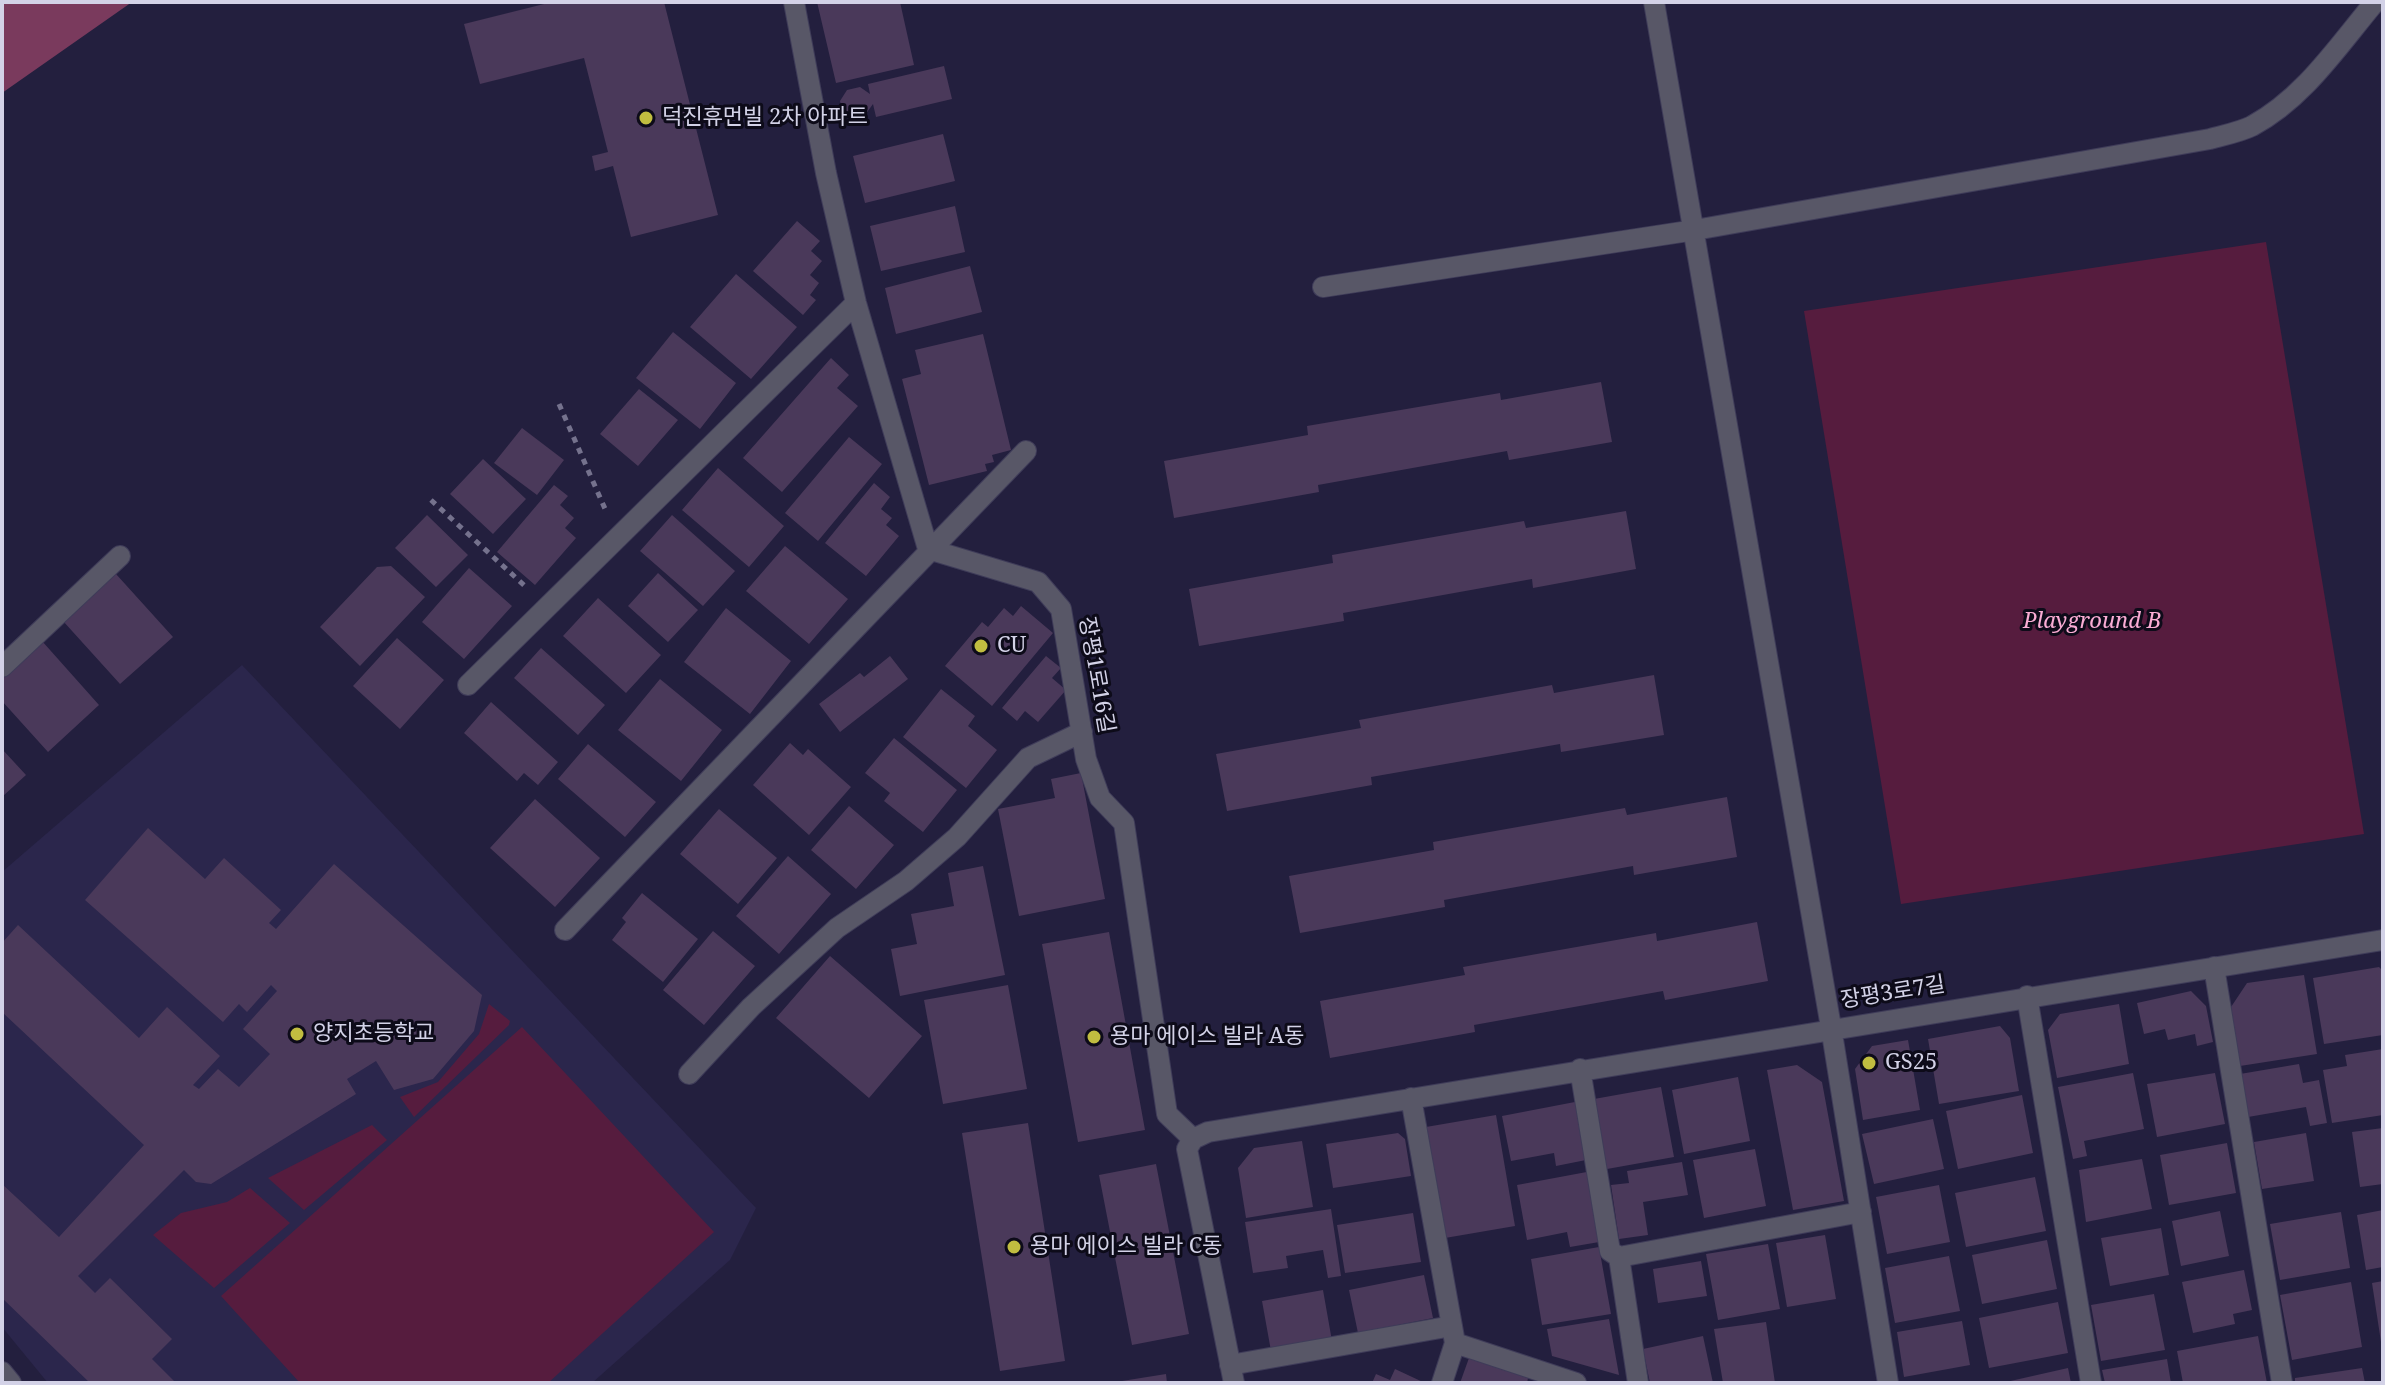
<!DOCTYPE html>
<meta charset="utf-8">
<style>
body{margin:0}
#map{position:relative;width:2385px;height:1385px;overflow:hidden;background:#231f3e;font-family:"Noto Serif",serif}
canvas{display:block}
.frame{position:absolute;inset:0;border:4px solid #d3d2e7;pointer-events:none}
</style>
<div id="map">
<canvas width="2385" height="1385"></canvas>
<div class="frame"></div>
</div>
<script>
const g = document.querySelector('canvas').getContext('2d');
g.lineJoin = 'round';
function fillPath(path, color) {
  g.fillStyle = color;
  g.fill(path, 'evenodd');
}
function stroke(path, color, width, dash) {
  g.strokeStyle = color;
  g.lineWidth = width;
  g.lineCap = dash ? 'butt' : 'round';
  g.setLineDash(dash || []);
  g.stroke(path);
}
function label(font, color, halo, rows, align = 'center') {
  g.font = font + ' "Noto Serif","Noto Sans KR",serif';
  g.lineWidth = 6;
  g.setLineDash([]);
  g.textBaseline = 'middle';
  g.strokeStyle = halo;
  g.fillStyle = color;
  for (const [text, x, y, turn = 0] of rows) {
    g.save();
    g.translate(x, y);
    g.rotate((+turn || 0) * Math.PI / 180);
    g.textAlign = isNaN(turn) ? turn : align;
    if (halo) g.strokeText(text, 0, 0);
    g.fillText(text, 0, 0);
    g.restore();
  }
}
const built = new Path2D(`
 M242,665l514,543 -26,52 -138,123h-544l-46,-56v-455z`);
const green = new Path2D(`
 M2266,242l98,592 -463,70 -97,-593z
 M489,1004l21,17 -1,4 -95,92 -14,-20 38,-15 41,-48z
 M522,1027l192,205 -166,151h-248l-79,-87z
 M372,1125l15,15 -83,70 -36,-32z
 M250,1188l40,35 -76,65 -61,-53 28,-22 46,-11z`);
const forest = new Path2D(`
 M2,2h130l-130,91z`);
const building = new Path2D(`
 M552,2h112l54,213 -87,22 -18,-71 -18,5 -3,-15 16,-4 -24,-94 -104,26 -16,-60z
 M817,2h83l14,63 -78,18z
 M944,66l8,33 -76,18 -3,-13 -8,11 -12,2 -11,-8 -2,-8 7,-11 13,-3 10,7 -2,-10z
 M943,134l12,47 -90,22 -12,-47z
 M955,206l10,46 -84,19 -11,-45z
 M797,221l23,20 -9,10 11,10 -12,14 9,8 -9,12 6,5 -13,15 -50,-44z
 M970,266l12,46 -86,22 -11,-46z
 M736,274l61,53 -46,52 -61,-52z
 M673,332l63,51 -36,46 -64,-51z
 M983,334l28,116 -19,5 2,7 -9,2 2,7 -58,14 -27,-106 19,-5 -6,-24z
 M831,358l18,17 -12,13 21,18 -76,86 -39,-34z
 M1601,382l11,60 -103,18 -2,-9 -189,34 1,7 -145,26 -10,-57 144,-26 -1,-9 193,-33 1,7z
 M639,389l39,31 -40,46 -38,-32z
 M522,428l42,32 -27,35 -43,-32z
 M849,437l33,27 -64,77 -33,-28z
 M483,459l43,40 -33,35 -43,-40z
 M718,468l66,58 -35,41 -67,-57z
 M874,483l16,14 -9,12 11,9 -6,7 13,11 -33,40 -41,-33z
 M554,485l14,11 -8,9 14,13 -9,10 11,10 -41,47 -38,-33z
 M1626,511l10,58 -103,19 -1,-9 -189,34 1,8 -145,25 -10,-57 144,-26 -1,-8 192,-34 2,7z
 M427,515l41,40 -32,32 -41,-39z
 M672,515l63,56 -32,35 -63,-55z
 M785,546l63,53 -39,45 -63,-53z
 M391,566l34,31 -65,69 -40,-39 57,-60z
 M469,568l43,38 -48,53 -42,-37z
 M658,573l40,37 -30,32 -40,-36z
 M116,574l57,63 -53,47 -57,-63z
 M598,598l63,57 -35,38 -63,-57z
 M1021,606l32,27 -61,73 -47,-40 37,-44 6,5 16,-19 9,8z
 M726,608l65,53 -41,53 -66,-52z
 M397,638l47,42 -44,49 -47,-43z
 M42,641l57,64 -51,47 -46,-51v-23z
 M541,648l64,57 -27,30 -64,-57z
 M890,656l18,23 -68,53 -21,-28 41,-31 4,4z
 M1046,656l15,12 -9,10 14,12 -28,32 -13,-11 -8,10 -15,-13z
 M1654,675l10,60 -103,17 -1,-8 -189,33 1,8 -145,26 -11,-57 145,-26 -2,-8 193,-35 2,8z
 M660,679l62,51 -41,51 -63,-51z
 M941,689l34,27 -7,10 29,24 -31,38 -63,-51z
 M491,702l67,60 -20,23 -14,-12 -7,8 -53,-48z
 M894,738l63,52 -34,42 -39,-31 6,-8 -25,-20z
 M790,743l13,12 5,-6 43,38 -42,48 -56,-50z
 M588,744l68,58 -31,35 -67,-58z
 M2,749l24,26 -24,22z
 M1081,773l24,126 -86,17 -21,-107 57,-11 -4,-19z
 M1727,797l10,60 -103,18 -1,-9 -189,34 1,7 -145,26 -11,-57 145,-26 -1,-8 192,-34 2,7z
 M535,799l65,59 -45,49 -65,-59z
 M849,806l45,39 -38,44 -45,-39z
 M719,809l58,49 -39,46 -58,-50z
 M148,828l57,51 19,-21 57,52 -12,13 7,6 58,-65 148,131 -8,36 -41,48 -39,11 -18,-29 -29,18 9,15 -145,90 -15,-2 -12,-12 -106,106 17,17 15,-15 62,61 -20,20 24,24h-86l-88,-85v-114l57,53 85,-92 -142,-133v-69l16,-18 121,113 28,-31 53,49 -27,29 6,4 19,-20 21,18 31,-33 -27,-25 34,-38 -6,-6 -24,27 -8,-8 -16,18 -138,-122z
 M788,856l43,38 -52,60 -43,-38z
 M983,866l22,109 -105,21 -9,-47 26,-5 -6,-30 43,-8 -6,-33z
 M642,893l56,46 -35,43 -51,-42 14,-18 -4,-4z
 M1757,922l11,59 -103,19 -2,-9 -189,34 1,7 -145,26 -10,-57 145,-26 -2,-8 193,-34 1,8z
 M713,931l42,35 -51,59 -41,-35z
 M1109,932l36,198 -67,12 -36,-198z
 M830,956l92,80 -53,62 -93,-80z
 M2379,967l4,4v64l-59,9 -11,-66z
 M2304,975l13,79 -77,12 -9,-59 16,-24z
 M1008,985l19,104 -84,15 -19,-104z
 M2191,991l15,15 7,36 -16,4 -2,-12 -27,6 -3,-11 -21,5 -7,-31z
 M2119,1004l10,60 -72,14 -9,-48 12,-16z
 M2000,1026l10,12 9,53 -80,13 -11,-65z
 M1908,1040l12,70 -57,10 -8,-51 17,-23z
 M2383,1049v66l-51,8 -9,-53 24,-4 -2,-11z
 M2299,1064l4,19 16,-3 8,43 -17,3 -4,-19 -58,10 -8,-43z
 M1797,1065l25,17 22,119 -51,9 -26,-140z
 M2133,1073l11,56 -60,12 3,15 -14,3 -15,-72z
 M2215,1073l10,51 -68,13 -10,-53z
 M1738,1077l12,64 -66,13 -12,-64z
 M1661,1087l13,70 -67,12 -13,-70z
 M2022,1095l11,58 -75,16 -12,-58z
 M1580,1101l11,58 -35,7 -2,-13 -43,8 -9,-45z
 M1496,1115l19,111 -70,12 -19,-111z
 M1933,1119l11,50 -70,15 -12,-50z
 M1028,1123l37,238 -65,10 -38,-238z
 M2383,1128v56l-23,3 -8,-55z
 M1398,1133l7,6 6,37 -78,12 -7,-44z
 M2306,1133l8,48 -52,8 -8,-47z
 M1302,1141l11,66 -67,11 -8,-50 16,-20z
 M2227,1143l9,50 -67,12 -9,-50z
 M1755,1149l11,57 -62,12 -11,-58z
 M2142,1159l10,50 -66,13 -7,-52z
 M1682,1162l6,33 -45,7 5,33 -29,4 -8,-54 18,-2 -2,-12z
 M1156,1164l33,170 -57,11 -33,-170z
 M1592,1171l13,70 -35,6 -3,-15 -40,8 -10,-55z
 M2035,1177l11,54 -80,16 -11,-54z
 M1939,1185l11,57 -63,12 -11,-57z
 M1331,1209l10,67 -13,2 -5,-28 -37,6 2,12 -35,5 -8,-51z
 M2383,1210v57l-17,3 -9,-55z
 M2220,1211l9,45 -48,10 -9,-45z
 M2341,1212l9,56 -70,12 -10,-56z
 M1413,1213l8,49 -76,11 -8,-48z
 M2161,1228l8,47 -59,11 -9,-48z
 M1825,1235l11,64 -49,8 -11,-64z
 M2047,1240l10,49 -75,15 -10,-49z
 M1768,1244l12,65 -62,11 -12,-66z
 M1599,1247l12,67 -69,11 -11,-66z
 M1949,1256l11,55 -65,12 -10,-55z
 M1701,1261l6,35 -49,7 -5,-34z
 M2244,1270l8,40 -19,4 2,10 -42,9 -11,-51z
 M1424,1275l9,43 -75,15 -9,-43z
 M2383,1281v61h-2l-9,-59z
 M2351,1282l11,65 -70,13 -12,-65z
 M1323,1290l9,51 -61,10 -9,-50z
 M2154,1294l11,56 -64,11 -10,-56z
 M2058,1302l10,51 -79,15 -10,-50z
 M1609,1319l10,56 -67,-19 -5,-27z
 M1962,1321l8,44 -66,12 -7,-45z
 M1766,1322l9,61h-52l-9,-54z
 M1703,1336l10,47h-63l-7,-34z
 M2258,1336l9,47h-84l-6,-32z
 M1469,1358l59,20 -1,5h-67z
 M2167,1359l4,24h-66l-3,-13z
 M2068,1368l3,15h-65v-1z
 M2362,1368l3,15h-70v-5z
 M1395,1369l30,14h-53l4,-9 14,6z
 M1166,1374l1,9h-45v-2z`);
const path = new Path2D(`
 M559,404l47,107
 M431,500l95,87`);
const minor = new Path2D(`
 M794,2l32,171 30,130 72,246 110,33 23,27 25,150 14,39 24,25 43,291 26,25
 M1654,2l177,1025 57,356
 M1323,287l372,-57 515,-91c14,-4 30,-7 42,-13 52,-28 86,-80 123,-124
 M2,667l118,-111
 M468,685l388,-382
 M565,930l461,-479
 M2214,967l68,416
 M2027,996l64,387
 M1580,1069l30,182 9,6
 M689,1074l62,-67 86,-79 69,-47 51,-44 71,-79 54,-26
 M1411,1098l44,245 121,40
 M1193,1139l15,-7 1175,-192
 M1193,1139l-6,10 47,234
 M1230,1365l222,-39
 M2,1372l9,11
 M1442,1383l13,-40
 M1638,1383l-19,-126 242,-45`);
const markers = [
 [646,118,8,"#c1bd40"],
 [981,646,8,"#c1bd40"],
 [297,1034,8,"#c1bd40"],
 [1094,1037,8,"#c1bd40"],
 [1869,1063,8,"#c1bd40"],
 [1014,1247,8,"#c1bd40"]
];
const poiNames = [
 ["덕진휴먼빌 2차 아파트",662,118],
 ["CU",997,646],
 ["양지초등학교",313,1034],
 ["용마 에이스 빌라 A동",1110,1037],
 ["GS25",1885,1063],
 ["용마 에이스 빌라 C동",1030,1247]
];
const parkNames = [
 ["Playground B",2092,622]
];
const streetNames = [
 ["장평1로16길",1096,675,80],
 ["장평3로7길",1893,993,-9]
];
fillPath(built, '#2b264c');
fillPath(green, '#561c3e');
fillPath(forest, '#7a3a5d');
fillPath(building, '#4a395a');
stroke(minor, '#3f3c59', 22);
stroke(path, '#75728d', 5, [6, 6]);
stroke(minor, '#585767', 20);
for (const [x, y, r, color] of markers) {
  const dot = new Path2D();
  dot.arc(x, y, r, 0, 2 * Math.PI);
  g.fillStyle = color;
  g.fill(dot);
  stroke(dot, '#0d0b19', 3);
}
label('22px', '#d3d2e7', '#0d0b19', poiNames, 'left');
label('italic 22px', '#faacd4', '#0d0b19', parkNames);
label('22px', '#d3d2e7', '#0d0b19', streetNames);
</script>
